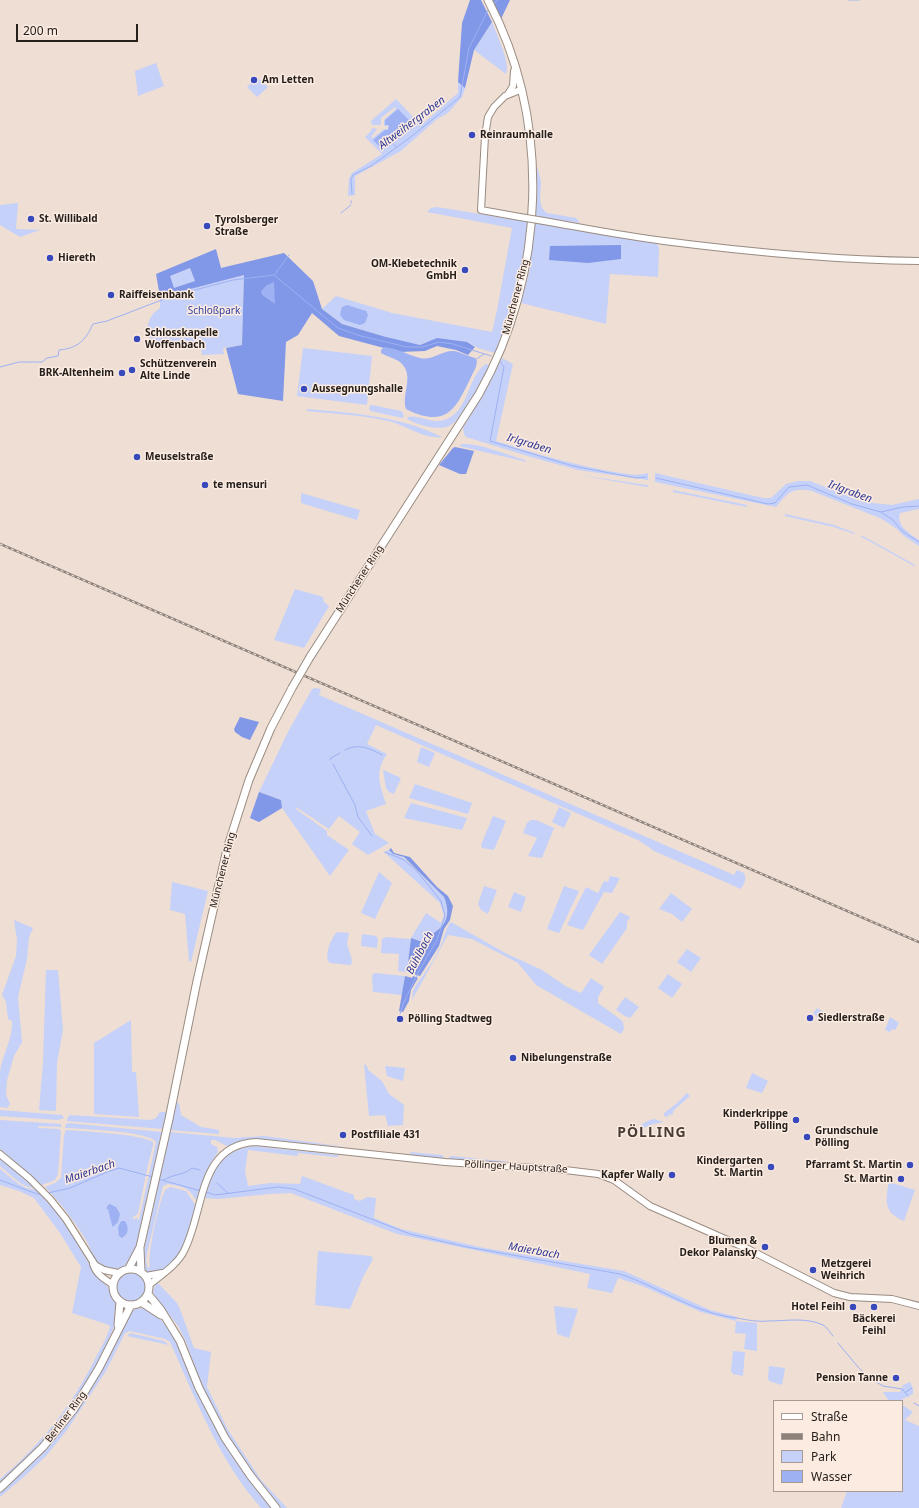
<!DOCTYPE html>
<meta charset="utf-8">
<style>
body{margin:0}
#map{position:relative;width:919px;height:1508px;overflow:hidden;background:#eeded4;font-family:"Noto Sans",sans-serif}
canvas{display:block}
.legend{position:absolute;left:773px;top:1400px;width:130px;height:92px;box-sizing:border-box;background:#fbebe1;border:1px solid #a69a93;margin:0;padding:5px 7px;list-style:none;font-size:12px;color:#26201d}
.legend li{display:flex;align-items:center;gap:8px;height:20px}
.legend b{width:20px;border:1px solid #a69a93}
.scale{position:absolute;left:16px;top:24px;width:122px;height:18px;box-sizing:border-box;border:2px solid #26201d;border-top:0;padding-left:5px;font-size:12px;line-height:14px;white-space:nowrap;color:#26201d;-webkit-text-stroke:3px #fbebe1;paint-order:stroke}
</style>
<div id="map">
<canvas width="919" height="1508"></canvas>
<ul class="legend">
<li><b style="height:5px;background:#fff"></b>Straße</li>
<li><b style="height:5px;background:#8d827b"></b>Bahn</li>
<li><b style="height:11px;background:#c5d1f9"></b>Park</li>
<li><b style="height:11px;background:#9db1f3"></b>Wasser</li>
</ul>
<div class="scale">200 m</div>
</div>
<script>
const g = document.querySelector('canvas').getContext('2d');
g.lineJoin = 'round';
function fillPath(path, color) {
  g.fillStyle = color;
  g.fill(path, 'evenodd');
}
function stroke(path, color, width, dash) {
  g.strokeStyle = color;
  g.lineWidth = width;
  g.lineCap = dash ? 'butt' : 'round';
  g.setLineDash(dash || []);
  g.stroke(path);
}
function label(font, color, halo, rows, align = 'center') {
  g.font = font + ' "Noto Sans",sans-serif';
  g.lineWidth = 3;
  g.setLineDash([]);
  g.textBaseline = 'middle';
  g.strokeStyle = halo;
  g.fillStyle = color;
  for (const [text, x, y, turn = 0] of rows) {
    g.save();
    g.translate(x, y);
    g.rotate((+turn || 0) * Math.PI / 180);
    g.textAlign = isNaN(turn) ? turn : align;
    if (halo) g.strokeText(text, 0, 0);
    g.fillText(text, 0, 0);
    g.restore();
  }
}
const green = new Path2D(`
 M492,22c4,11 19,41 14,52l-32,-24z
 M156,63l8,23 -26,10 -3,-25z
 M258,78l10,9 -11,10 -10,-10 8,-8z
 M458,82l7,6 -3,9 -14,16 -11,6 -36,32 -46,25v19l-7,1 1,-17 3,-6 30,-19 -17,-17 6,-6 1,-3 5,1 -6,8 2,1 11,-9h4v-3h-4v-6l12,-11 -1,-2 -14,11v7h-9l-1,-4 25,-22 25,26 37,-32z
 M536,164c2,6 4,13 5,19 0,10 -4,23 6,30l29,5 4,5 -45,-6z
 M18,203l-2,26 24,1 -20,7 -20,-12v-20z
 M437,207l91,15 -5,47 -14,48 -14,36 -17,-5 -11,-6h-41l-6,3 -17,-3 -61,-18 -20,-15 14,-13 56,17 100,19 5,-22 15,-82 -85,-16 4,-4z
 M535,223l122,20 2,5 -1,29 -48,-3 -4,50 -85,-21 8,-30z
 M190,268l5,13 -21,8 -5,-13z
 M244,275l-2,70 -19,3 1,6 -22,1 -2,-13 -39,5 -15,-12c2,-12 3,-20 14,-27v-11z
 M303,348l69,8 -5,49 -70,-9z
 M502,358l11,6 -17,77c38,12 74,23 113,30 12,2 28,6 39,2v7l-70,-10 -47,-13 -65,-20 -2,-3 -1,-6 25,-42z
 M486,364l4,1c-7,15 -26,54 -41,61 -12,5 -31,-1 -42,-7l1,-2c11,-3 22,7 36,3 25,-7 23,-44 42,-56z
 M370,405h2l29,6 2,2 1,4 -2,1 -31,-7 -2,-2z
 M307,409c45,4 93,7 135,28 -18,2 -34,-10 -50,-15 -27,-7 -57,-8 -85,-11z
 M462,444c19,-1 44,11 63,16l2,2 -68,-16z
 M655,473l108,25h8l15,-14 12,-3h12l50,20 13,2 19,2 27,-6v10l-19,4c-4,13 9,20 19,27v6l-15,-10 -7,-7 -15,-10 -70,-28c-20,-4 -24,1 -36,16l-121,-25z
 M579,475l68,10 2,1 -2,1z
 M673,490l74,15v2l-74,-15z
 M301,493l59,17 -3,10 -56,-17z
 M785,514l49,11 21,8 -1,1 -20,-7 -49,-11z
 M860,536h3l52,29 -1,1z
 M295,589l28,8 1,5 5,4 -25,42 -30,-8z
 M315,688l6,1 -2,6 415,180 3,-5 7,3c3,6 0,11 -3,16l-87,-38 -14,-10 -264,-116 -9,19 20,10c-13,19 -7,30 -1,50l-20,7 9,23 14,9 -21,12 -16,-11 8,-12 -21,-16 -10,13 -33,-22v2l31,22v4l22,15 -19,26 -48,-68 -1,-8 -22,-8 30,-62 23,-41z
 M421,747l14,6 -6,14 -12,-5z
 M383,770l18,8 -7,16 -5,-2 -3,-4z
 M415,784l57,19 -4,11 -59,-16z
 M411,803l56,15 -5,12 -58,-12z
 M559,807l12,6 -7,15 -12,-6z
 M493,816l13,5 -12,29 -12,-2 -1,-3z
 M531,820h5l18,8 -12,30 -14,-2 9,-18 -14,-5 4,-10z
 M389,850l4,4 10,3 41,40c5,12 5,24 -5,32 -2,2 -6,4 -7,6 -2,3 -3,7 -4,9l-17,-6 15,-25 15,10 3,-8 -4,-12 -56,-51z
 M379,872l13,11 -17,36 -14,-6z
 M610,876l10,2 -8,15 -8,-1 -21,38 -16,-5 19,-38 12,6 6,-12 4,1z
 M172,882l36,9 -17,71 -2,-1 -4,-47 -15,-4z
 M484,886l13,4 -9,24 -7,-4 -3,-6z
 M564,886l15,5 -20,42 -12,-4z
 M514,892l12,5 -5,15 -13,-5z
 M671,893l21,16 -10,13 -10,-8 -13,-5z
 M620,912l10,5 -3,5v6l-25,36 -13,-9z
 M14,920l19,8 -4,9 -2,22 -9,38 4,45 -8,14 -7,24 -1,15 4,9 -3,4 -7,-1c0,-11 0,-23 0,-35 2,-18 13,-32 12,-51l-4,-2 -2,-17 -4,-7 14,-39 1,-16z
 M451,922l54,31 37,17 25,17 14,6 10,-15 13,9 -6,10v6l22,16 3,3 1,7 -3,5 -85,-49 -18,-22 -46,-24 -24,-4 -36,65 1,-9 3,-6c9,-12 19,-26 25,-40 4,-8 4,-16 10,-23z
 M337,932l12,1 -2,11 5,16 -1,5 -21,-2c-7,-6 1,-25 7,-31z
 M362,934l14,2 2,3 -1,9 -16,-2z
 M386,937l25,2 -3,24 9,5 -3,6 -2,-1 -14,-2 1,-17 -18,-1 1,-14z
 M687,949l14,9 -10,14 -14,-10z
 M46,970h12l5,60 -6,33 -1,48 -17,-1 4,-48z
 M375,973l30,3 -3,19 -29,-3 -1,-16 1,-2z
 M668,974l14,10 -10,14 -14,-10z
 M625,997l14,10 -9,11 -5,-2 -9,-6z
 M817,1008l12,7 -4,8h-2l-10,-10z
 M890,1017l9,6 -4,7 -3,-1 -2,3 -5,-2z
 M131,1020l1,52h4l3,45 -45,-3v-71z
 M364,1064l3,2 1,4 14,11 7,13 15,11 -1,20 -15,1 -3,-11 -16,1z
 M385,1066l20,2 -2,13 -16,-5z
 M752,1073l16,8 -6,12 -16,-5z
 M687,1093l3,3 -16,14 -2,5 -3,-1 -1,3 -4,-1v-3l12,-9z
 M175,1102l4,1 2,12 20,12 18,3v4l-49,-4z
 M0,1110l62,5 2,3 -6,2 -58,-4z
 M160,1112h7l-4,17 -96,-8 1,-4 2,-2 81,5 5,-2z
 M654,1119l10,3c-18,3 -20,5 -33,18 3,-11 13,-19 23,-21z
 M0,1120l61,4v3l-23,-1 1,2 20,1 2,2 -3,43 -3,6 -13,5 -42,-36z
 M68,1123l94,9c-4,26 -12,51 -18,77 -3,15 -6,39 -15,52 -7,10 -22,11 -30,3 -6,-6 -9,-17 -13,-24 -11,-18 -26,-38 -41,-53l10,-4 6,-5 3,-43 2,-5c16,1 75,4 87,12v3l-5,20 -10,49 -5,3v3l5,-3 -1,3h2l17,-78c-7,-11 -75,-13 -91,-14l1,-4z
 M170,1132l64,6 30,-2 83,11 -89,-8 -14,1 -17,6 -12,-6h-4v4l6,3 1,5 -8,12 -12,35h-3c-6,-12 -15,-13 -27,-15l-5,2 -16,67 -1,9 2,6 2,-1c-3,-11 9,-68 16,-78l5,-2 15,4 10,15c-6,22 -12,56 -36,65 -4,1 -9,1 -13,2l-4,-5 1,-18z
 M253,1146l86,9 -1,2h-3l-37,-4v3l-50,-6 -3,21 3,15 22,-3 30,1 2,-8 52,19v4l6,2 7,-4 9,1 -2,20 27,11 83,19 140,23 86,39 27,7 -1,4 21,2v28l-13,-2 2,-15 -11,-1 1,-12 -35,-9 -59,-26 -24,-8 -6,15 -25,-5 3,-14 -193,-40 -106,-41 -21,1 -52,5 -13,-1c8,-30 15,-46 48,-52z
 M410,1152l32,3 2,2 -1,2 -32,-3z
 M452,1156l59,6 1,1 -63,-4v-2z
 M0,1158l13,10 21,20c-12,0 -25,-15 -34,-22z
 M0,1169c10,7 22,22 36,20l11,13 1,-1 21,29 26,44 13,13 3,9 5,7v19l-16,37 -38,62 -17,21 -45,43v-6c41,-34 74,-76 97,-124 5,-9 10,-18 13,-28l-1,-2 -37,-12 9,-46 -21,-34 -26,-35 -15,-7 -19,-6z
 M889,1182l26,8 -11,31c-20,-8 -19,-20 -15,-39z
 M318,1251l53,5 2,3 -10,18 -13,32 -35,-4z
 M116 1287a15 15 0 1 1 30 0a15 15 0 1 1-30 0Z
 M157,1282l20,21 3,6 14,39 17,4 -4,35 21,43 33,50 26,28h-6l-35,-43 -25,-40 -20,-41 -15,-42 -8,-16 -24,-31 -1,-5z
 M554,1306l24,3 -9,29 -12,-4z
 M141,1308c27,3 45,56 54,77 6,16 13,31 22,46 15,28 34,53 54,77h-10c-42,-48 -65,-108 -91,-166l-5,-3 -35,-8 -5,2 -19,38 -39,59 -21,26 -19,18 -27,23v-5l42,-39 32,-39 32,-51 24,-49 3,-4z
 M130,1333l34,8 5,4 -42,-9z
 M733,1351l12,1 -2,24 -10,-2 -2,-3z
 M769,1366l16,2 -3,17 -13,-4 -1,-3z
 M910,1382l3,7v5l-14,7h-10l-6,-9h17l3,-7z
 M902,1406h2l9,6 -8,8 14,6v82h-78l6,-17h55z`);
const forest = new Path2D(`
 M470,0h11l11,22 -18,28 -9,38 -7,-6 4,-59z
 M491,0h19l-9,19z
 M621,245v14l-33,4 -39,-3 1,-14z
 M216,249l5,19 63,-15 29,28 9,28 20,15 44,13 34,8 17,-7 30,4 8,5 -7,8 -12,-5 -19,-4 -12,5 -26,1 -60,-16 -27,-23 -14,22 -12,7 -3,59 -45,-7 -12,-46 16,-3 2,-70 -84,22 -4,-23zM190,268l5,13 -21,7 -4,-12z
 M455,447l19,4 -8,23h-6l-21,-9 14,-17z
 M240,717l19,5 -9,18 -8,-3 -7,-5 -1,-3z
 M259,792l22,8 1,8 -23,14 -9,-4z
 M391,848l3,5 16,4 27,30 11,9 5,10 -3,14 -6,9 -5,17 -19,30 -6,-2 3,-6 -9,-5 3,-25 17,6c1,-2 2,-6 4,-9 1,-2 5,-4 7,-6 10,-8 10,-20 5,-32l-40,-40 -11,-3 -4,-4z
 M405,976l7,2 1,-2 5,2 -7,12 -2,11 -6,11 -4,-1z`);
const water = new Path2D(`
 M398,109l17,17 -16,12 -6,1 -12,9 -8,-8 12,-10h3l1,-5h-4v-5z
 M274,282l1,22 -13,-9 -1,-4 6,-6z
 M347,305l19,6 2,4 -3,8 -5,2 -16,-5 -4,-5 2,-8z
 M384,347c13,1 24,8 36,11 12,3 22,-8 34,-7 6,1 14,5 21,7l2,3 -1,6c-18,35 -24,65 -70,42 -5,-15 9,-33 -5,-46 -5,-5 -14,-6 -20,-10v-3z
 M110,1204l6,3 4,7 -2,8 -5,5 -1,-2 -4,-16h-2l2,-4z
 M121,1221h4c4,6 4,13 -3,17l-3,-2 -1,-9z`);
const stream = new Path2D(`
 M849,0h10
 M494,4l3,-4
 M391,141l5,6
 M352,194l-1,-15 2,-4 18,-9 41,-30 48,-39 9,-49 19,-38
 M351,203v-2
 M341,213l10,-8
 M275,274l14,-19
 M274,275l64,53 23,8 46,11h16l16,-5 14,2 38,12
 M475,360l9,-6
 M499,360l5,7 -14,74 83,25 63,12 10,-1
 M0,367l19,-5h23l5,-4 11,-2 1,-6c19,-2 26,-9 34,-26l14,-3 52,-20 32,-10 42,-11 41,-5
 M656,478l112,26 7,-1 14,-16 18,-2 45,19 18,5 11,3 22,-5 16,-1
 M881,512l12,8 9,11 17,11
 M345,750c14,-7 24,-2 37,5
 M330,760l1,-2 9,-5
 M333,764l22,41 3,12 14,19
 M385,852l19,8 12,10 25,31 4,15 -8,24 -17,29 -17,35 -3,10
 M158,1179l43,12
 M0,1180l37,14h3
 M164,1180c11,-7 19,-4 28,-12l8,2
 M217,1183l11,10
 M206,1192l9,3 63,-8 16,2 116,45 57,13 153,27c39,13 76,40 117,44 10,2 21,4 31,3 18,0 38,-4 55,4 4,2 7,8 10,11
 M48,1193l22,-5 37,-16 12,-4 34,9
 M838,1343l20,24 11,11 14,8 19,3 6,7
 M906,1392l6,-4
 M914,1403l5,3`);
const secondary = new Path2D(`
 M508,94l5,-8 1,-15
 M520,217l-39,-7 4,-74 3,-19 6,-10 11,-11 15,-6
 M544,221c40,7 80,15 120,20 85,11 170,19 255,20
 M0,1154l29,24 21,21 16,20 29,46 9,5 14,3
 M93,1264c3,10 11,15 19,20
 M146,1276l16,-3
 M149,1285c12,-10 28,-20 35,-34 21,-40 13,-106 72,-109l189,20 120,8 33,4 16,6 36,26 98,43 86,44 16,4 42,2 27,7`);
const primary = new Path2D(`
 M310,657l169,-263c67,-119 73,-272 9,-394
 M140,1249l1,22
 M129,1268l11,-21 29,-128 28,-138 30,-132 22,-69 22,-52 21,-40
 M113 1287a18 18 0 1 1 36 0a18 18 0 1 1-36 0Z
 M148,1294l13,16 19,31 19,47 26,50 25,37 26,33
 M141,1302l20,13
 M118,1325l2,-23
 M0,1488l43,-41 31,-38 25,-41 32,-63`);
const rail = new Path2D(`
 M0,544l919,398`);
const secondaryBridge = new Path2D(`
 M520,217l24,4`);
const primaryBridge = new Path2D(`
 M292,688l18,-31`);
const markers = [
 [254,80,4,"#3849bb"],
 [472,135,4,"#3849bb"],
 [31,219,4,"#3849bb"],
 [207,226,4,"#3849bb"],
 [50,258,4,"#3849bb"],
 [465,270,4,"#3849bb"],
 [111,295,4,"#3849bb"],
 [137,339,4,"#3849bb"],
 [132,370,4,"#3849bb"],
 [122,373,4,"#3849bb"],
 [304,389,4,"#3849bb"],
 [137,457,4,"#3849bb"],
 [205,485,4,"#3849bb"],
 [810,1018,4,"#3849bb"],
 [400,1019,4,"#3849bb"],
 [513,1058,4,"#3849bb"],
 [796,1120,4,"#3849bb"],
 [343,1135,4,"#3849bb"],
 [807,1137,4,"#3849bb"],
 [910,1165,4,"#3849bb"],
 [771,1167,4,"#3849bb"],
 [672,1175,4,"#3849bb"],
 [901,1179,4,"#3849bb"],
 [765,1247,4,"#3849bb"],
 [813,1270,4,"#3849bb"],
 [853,1307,4,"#3849bb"],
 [874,1307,4,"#3849bb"],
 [896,1378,4,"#3849bb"]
];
const poiNames = [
 ["Am Letten",262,80],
 ["Reinraumhalle",480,135],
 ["St. Willibald",39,219],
 ["Tyrolsberger",215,220],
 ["Straße",215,232],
 ["Hiereth",58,258],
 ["OM-Klebetechnik",457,264,"right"],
 ["GmbH",457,276,"right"],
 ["Raiffeisenbank",119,295],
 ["Schlosskapelle",145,333],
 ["Woffenbach",145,345],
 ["Schützenverein",140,364],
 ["Alte Linde",140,376],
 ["BRK-Altenheim",114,373,"right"],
 ["Aussegnungshalle",312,389],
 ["Meuselstraße",145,457],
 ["te mensuri",213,485],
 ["Siedlerstraße",818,1018],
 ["Pölling Stadtweg",408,1019],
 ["Nibelungenstraße",521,1058],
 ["Kinderkrippe",788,1114,"right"],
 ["Pölling",788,1126,"right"],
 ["Grundschule",815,1131],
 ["Pölling",815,1143],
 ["Postfiliale 431",351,1135],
 ["Kindergarten",763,1161,"right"],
 ["St. Martin",763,1173,"right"],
 ["Pfarramt St. Martin",902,1165,"right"],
 ["Kapfer Wally",664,1175,"right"],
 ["St. Martin",893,1179,"right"],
 ["Blumen &",757,1241,"right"],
 ["Dekor Palansky",757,1253,"right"],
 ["Metzgerei",821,1264],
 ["Weihrich",821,1276],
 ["Hotel Feihl",845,1307,"right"],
 ["Bäckerei",874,1319,"center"],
 ["Feihl",874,1331,"center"],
 ["Pension Tanne",888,1378,"right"]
];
const streetNames = [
 ["Münchener Ring",516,297,-75],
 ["Münchener Ring",360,579,-57],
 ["Münchener Ring",223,870,-76],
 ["Pöllinger Hauptstraße",516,1167,3],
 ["Berliner Ring",66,1417,-53]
];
const parkNames = [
 ["Schloßpark",214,311]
];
const waterNames = [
 ["Altweihergraben",412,123,-37],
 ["Irlgraben",529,444,17],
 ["Irlgraben",850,492,20],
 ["Bühlbach",420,953,-63],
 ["Maierbach",90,1172,-19],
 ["Maierbach",534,1251,10]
];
const districtNames = [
 ["PÖLLING",652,1133]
];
fillPath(green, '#c5d1f9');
fillPath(forest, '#8197e7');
fillPath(water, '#9db1f3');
stroke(stream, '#9db1f3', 1);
stroke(secondary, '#9a8c82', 8);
stroke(primary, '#9a8c82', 9);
stroke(secondary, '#fff', 6);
stroke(primary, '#fff', 7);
stroke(rail, '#8d827b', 2.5);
stroke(rail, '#fbebe1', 1, [3]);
stroke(secondaryBridge, '#9a8c82', 8, []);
stroke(primaryBridge, '#9a8c82', 9, []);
stroke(secondaryBridge, '#fff', 6);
stroke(primaryBridge, '#fff', 7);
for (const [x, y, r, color] of markers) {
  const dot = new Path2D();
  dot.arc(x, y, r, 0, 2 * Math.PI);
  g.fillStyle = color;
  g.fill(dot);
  stroke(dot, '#fbebe1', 1.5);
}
label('bold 10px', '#26201d', '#fbebe1', poiNames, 'left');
label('10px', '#26201d', '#fbebe1', streetNames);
label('10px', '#31419e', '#fbebe1', parkNames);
label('italic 11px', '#2a3794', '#fbebe1', waterNames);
g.letterSpacing = '1px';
label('bold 14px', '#493c34', '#fbebe1', districtNames);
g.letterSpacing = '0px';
</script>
